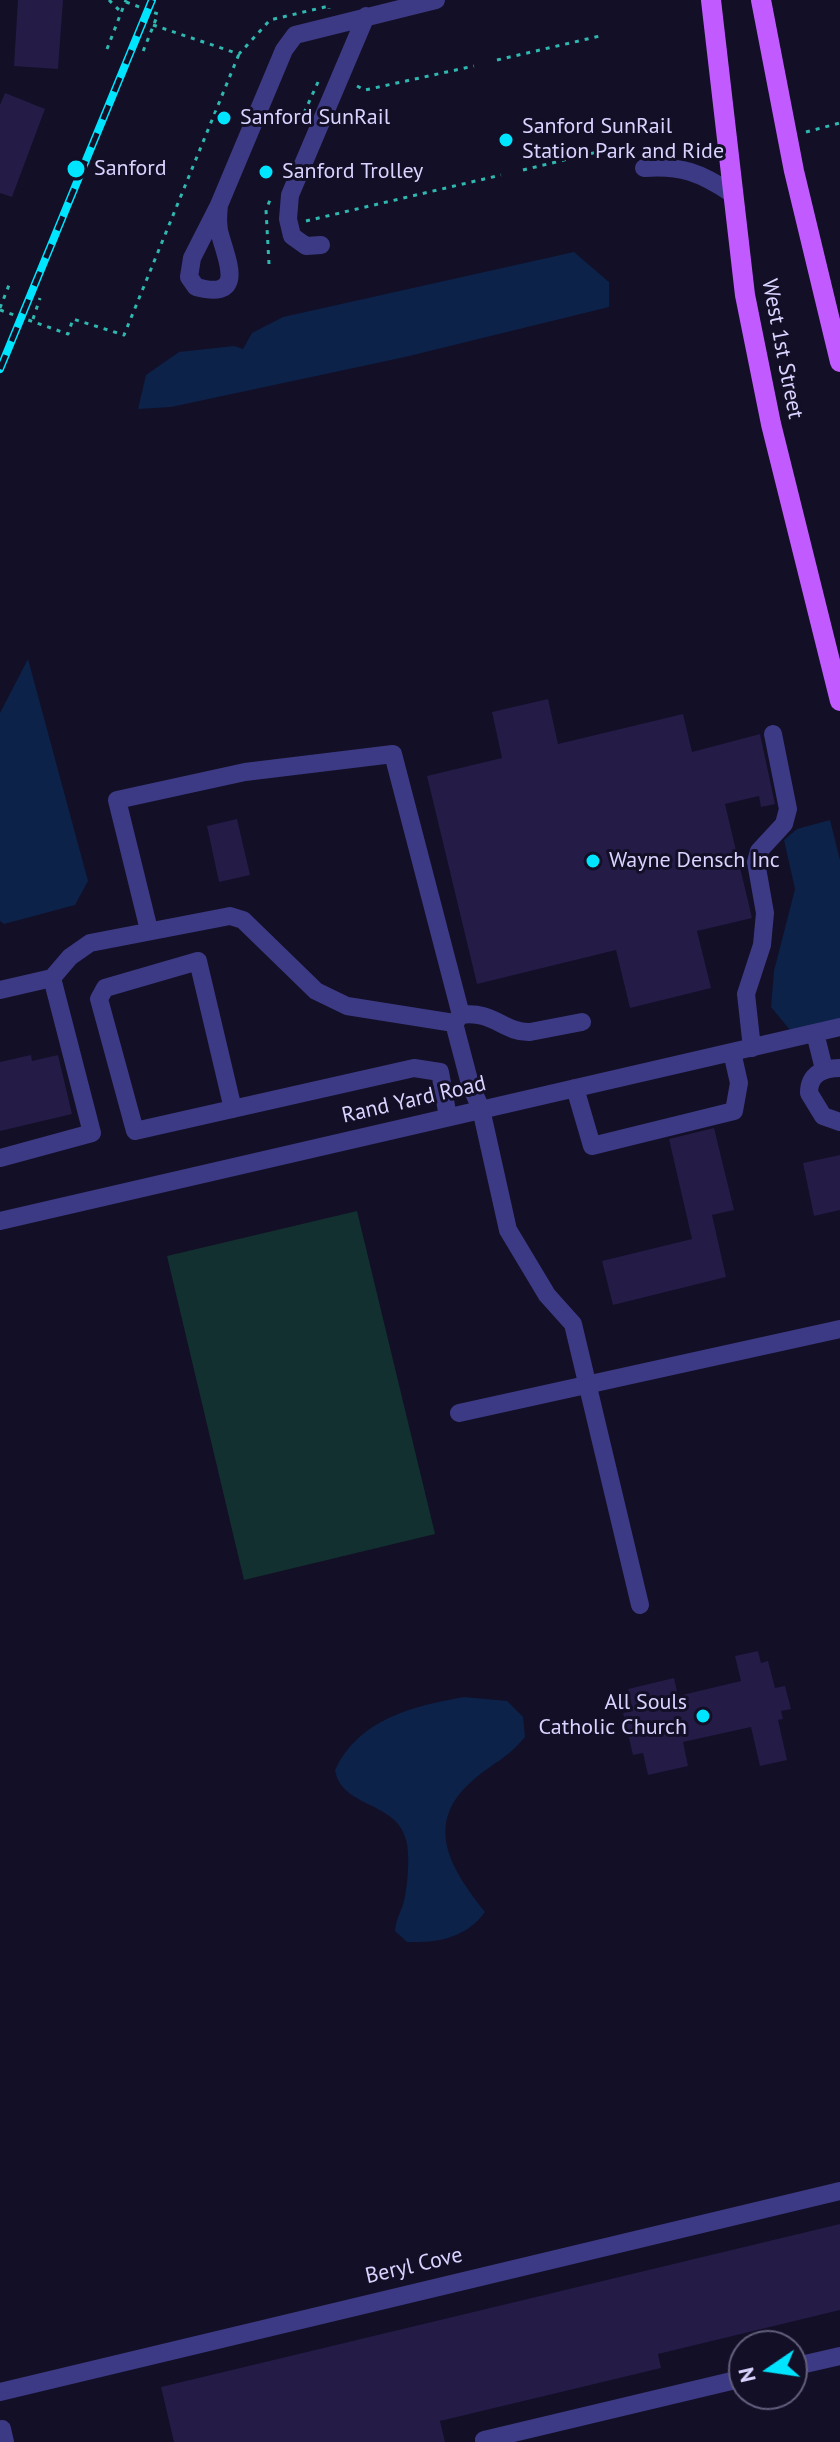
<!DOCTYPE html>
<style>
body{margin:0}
#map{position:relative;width:840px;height:2442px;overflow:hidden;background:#130f26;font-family:"PT Sans",sans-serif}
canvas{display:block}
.north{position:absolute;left:728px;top:2330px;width:80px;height:80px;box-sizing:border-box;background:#130f26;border:2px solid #625e7d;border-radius:50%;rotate:257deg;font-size:22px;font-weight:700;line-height:32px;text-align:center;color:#d9d4ff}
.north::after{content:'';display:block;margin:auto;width:28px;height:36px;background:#00e5ff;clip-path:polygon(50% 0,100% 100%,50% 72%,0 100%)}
</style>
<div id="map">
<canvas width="840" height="2442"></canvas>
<div class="north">N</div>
</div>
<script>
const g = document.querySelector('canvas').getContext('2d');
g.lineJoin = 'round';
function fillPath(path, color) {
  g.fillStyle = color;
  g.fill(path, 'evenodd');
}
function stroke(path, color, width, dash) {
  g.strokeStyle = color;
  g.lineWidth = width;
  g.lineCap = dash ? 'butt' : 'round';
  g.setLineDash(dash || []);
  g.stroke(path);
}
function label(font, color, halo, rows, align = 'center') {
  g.font = font + ' "PT Sans",sans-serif';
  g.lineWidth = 6;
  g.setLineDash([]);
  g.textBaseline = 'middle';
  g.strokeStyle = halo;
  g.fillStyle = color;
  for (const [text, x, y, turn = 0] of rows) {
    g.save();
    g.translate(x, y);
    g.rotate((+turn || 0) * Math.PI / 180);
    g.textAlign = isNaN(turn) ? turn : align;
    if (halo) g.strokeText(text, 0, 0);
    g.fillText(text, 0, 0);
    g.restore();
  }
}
const green = new Path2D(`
 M357,1211l78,323 -191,46 -77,-324z`);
const water = new Path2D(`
 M574,252l35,30v25l-204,50 -234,50 -33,2 8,-34 33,-23 55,-6 9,3 9,-16 31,-16z
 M28,659l60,222 -13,24 -71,19 -4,-3v-208z
 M830,820l10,40v159l-50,11 -19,-23 3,-36 21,-82 -11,-49 13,-11z
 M464,1697l43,4 16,16 2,20c-19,23 -33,26 -53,44 -50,44 -20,89 13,131 -19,26 -47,31 -78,30l-12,-11c1,-14 8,-22 10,-35 3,-15 5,-42 1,-56 -9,-39 -65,-32 -71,-70 24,-51 78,-64 129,-73z`);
const building = new Path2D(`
 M18,0h45l-5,69 -44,-3z
 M5,93l40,16 -33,88 -12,-4v-88z
 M548,699l10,45 125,-30 9,38 68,-18 15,70 -14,3 -2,-11 -34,8 27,114 -55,13 14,57 -81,20 -14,-58 -139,34 -50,-208 75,-18 -10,-46z
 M237,819l13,56 -31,7 -12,-56z
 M31,1055l1,6 26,-6 14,59 -72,17v-69z
 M714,1128l20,82 -22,5 14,62 -113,28 -11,-44 90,-22 -23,-100z
 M840,1155v55l-26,6 -11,-53z
 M758,1651l3,12 7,-2 7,27 10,-2 6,23 -10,2 2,8 -5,1 9,40 -27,6 -9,-39 -68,15 5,24 -40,9 -5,-22 -10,2 -10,-42 10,-2 -5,-22 46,-11 4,18 63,-15 -6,-25z
 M840,2224v86l-182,44 3,14 -221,53 5,21h-271l-13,-55z`);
const path = new Path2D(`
 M109,0l12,12
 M126,2l32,12 -16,40
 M153,25l86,29 31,-34 59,-14v3
 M107,49l19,-49
 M497,60l103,-24
 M357,86l8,4 109,-24
 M300,122l18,-40
 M806,132l34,-9
 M523,170l91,-22
 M306,221l195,-46
 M269,264l-3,-54 4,-10
 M0,308l9,-23
 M0,310l68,24 5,-15 51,16 115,-281
 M33,319l7,-21`);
const minor = new Path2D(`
 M644,168c37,-3 57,5 87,25
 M219,205c-1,11 -2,22 2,33 7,25 24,62 -25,49l-7,-10 3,-19 27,-53 65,-155 11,-15 141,-35
 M321,245l-15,1 -14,-10 -4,-17 2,-24 76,-179
 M149,930l-32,-130 128,-28 148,-18 68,261
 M0,990l52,-12 18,-21 20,-14 140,-27 13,4 73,71 31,15 107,17
 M582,1022l-52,10c-26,1 -37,-22 -69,-17l-7,8 16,61 11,25 27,121 39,65 26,29 67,281
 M815,1033l9,36
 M752,1048l-6,-54 16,-49 3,-32 -9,-51 3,-11 25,-27 4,-15 -15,-75
 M840,1068c-17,0 -31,6 -31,25l14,23 17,6
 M575,1088l17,58 142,-35 5,-28 -7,-31
 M233,1109l-35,-148 -93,27 -6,11 36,132 279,-63 26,4 8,45
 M0,1158l92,-25 -40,-155
 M0,1221l840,-194
 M459,1413l381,-84
 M792,2367l48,-11
 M0,2392l840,-201
 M2,2429l3,13
 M484,2440l260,-62`);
const major = new Path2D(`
 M711,0l34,295 26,129 69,277
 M761,0l33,171 46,191`);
const rail = new Path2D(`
 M0,369l152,-369`);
const markers = [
 [224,118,8,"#00e5ff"],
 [506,140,8,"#00e5ff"],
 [76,169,10,"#00e5ff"],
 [266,172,8,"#00e5ff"],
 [593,861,8,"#00e5ff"],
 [703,1716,8,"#00e5ff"]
];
const poiNames = [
 ["Sanford SunRail",240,118],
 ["Sanford SunRail",522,127],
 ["Station Park and Ride",522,152],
 ["Sanford",94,169],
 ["Sanford Trolley",282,172],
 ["Wayne Densch Inc",609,861],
 ["All Souls",687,1703,"right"],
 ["Catholic Church",687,1728,"right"]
];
const streetNames = [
 ["West 1st Street",782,349,79],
 ["Rand Yard Road",414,1100,-13],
 ["Beryl Cove",414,2266,-13]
];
fillPath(green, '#12302f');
fillPath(water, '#0c2248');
fillPath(building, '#241b47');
stroke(path, '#2fb8b0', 3, [4, 6]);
stroke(minor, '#3d3a85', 18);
stroke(major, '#c25bff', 20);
stroke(rail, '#00e5ff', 8);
stroke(rail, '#130f26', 5, [15]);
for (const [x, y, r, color] of markers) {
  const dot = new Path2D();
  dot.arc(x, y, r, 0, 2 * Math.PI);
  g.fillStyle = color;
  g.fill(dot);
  stroke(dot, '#130f26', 3);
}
label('22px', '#d9d4ff', '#130f26', poiNames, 'left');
label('22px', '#d9d4ff', '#130f26', streetNames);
</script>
